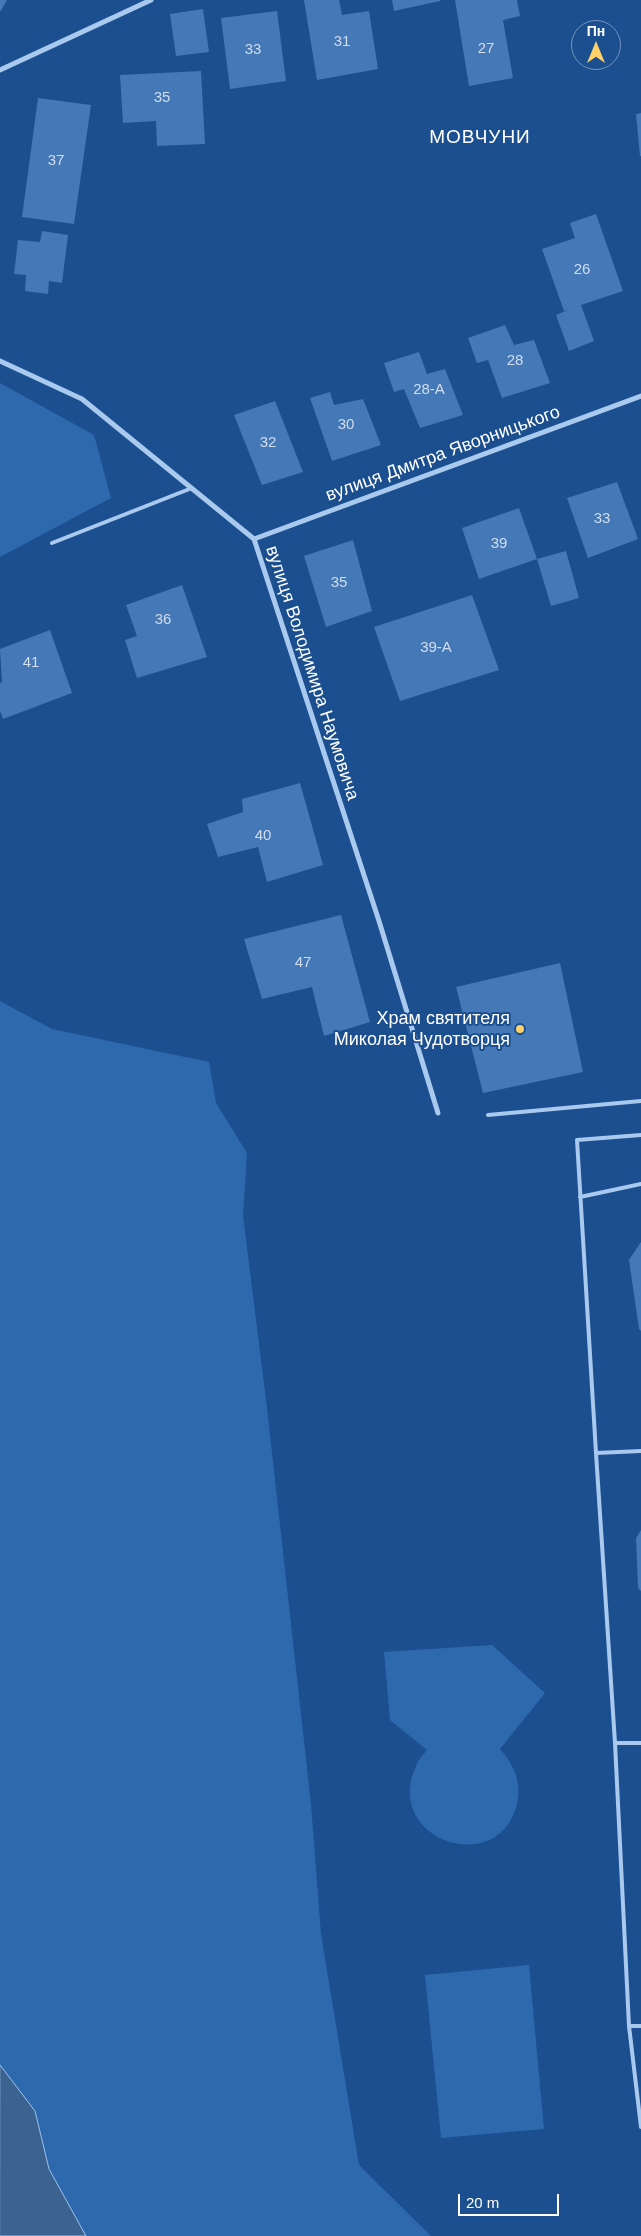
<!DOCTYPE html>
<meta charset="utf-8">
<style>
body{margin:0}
#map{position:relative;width:641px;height:2236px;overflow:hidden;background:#1b4f8f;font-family:Helvetica,sans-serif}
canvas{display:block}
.north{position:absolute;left:571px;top:20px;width:50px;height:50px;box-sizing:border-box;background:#1b4f8f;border:1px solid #7695bc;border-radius:50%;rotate:0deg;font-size:14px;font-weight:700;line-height:20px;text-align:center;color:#fff}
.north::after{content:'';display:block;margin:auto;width:18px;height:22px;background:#ffd166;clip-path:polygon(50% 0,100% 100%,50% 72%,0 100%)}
.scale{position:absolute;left:458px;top:2194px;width:101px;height:22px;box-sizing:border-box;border:2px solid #fff;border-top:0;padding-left:6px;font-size:15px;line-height:18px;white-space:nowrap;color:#fff;-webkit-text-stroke:4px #1b4f8f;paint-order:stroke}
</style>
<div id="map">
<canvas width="641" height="2236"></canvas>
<div class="north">Пн</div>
<div class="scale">20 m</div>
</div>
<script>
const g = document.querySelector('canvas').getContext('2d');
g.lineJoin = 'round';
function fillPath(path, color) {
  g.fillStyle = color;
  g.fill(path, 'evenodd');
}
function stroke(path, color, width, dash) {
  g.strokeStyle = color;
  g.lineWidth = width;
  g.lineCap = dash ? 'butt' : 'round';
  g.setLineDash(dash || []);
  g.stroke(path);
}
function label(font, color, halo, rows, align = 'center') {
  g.font = font + ' Helvetica,sans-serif';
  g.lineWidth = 4;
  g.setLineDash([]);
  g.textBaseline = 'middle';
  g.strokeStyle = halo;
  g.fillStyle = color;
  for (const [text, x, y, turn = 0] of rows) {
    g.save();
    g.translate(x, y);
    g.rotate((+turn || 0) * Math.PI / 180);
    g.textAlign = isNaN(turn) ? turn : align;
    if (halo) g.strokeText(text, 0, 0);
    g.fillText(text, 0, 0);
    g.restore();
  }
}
const green = new Path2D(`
 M0,383l94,52 17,63 -111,59z
 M0,1001l52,28 157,33 7,41 31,50 -4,62 24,193 44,396 10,130 38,231 72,71h-345l-37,-67 -14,-58 -35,-46z
 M492,1645l53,48 -45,56c14,16 22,33 17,55 -18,75 -135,36 -101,-38 2,-6 7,-11 11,-16l-37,-30 -6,-68z
 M529,1965l15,164 -103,9 -16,-163z`);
const water = new Path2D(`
 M0,2065l35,46 14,58 37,67h-86z`);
const building = new Path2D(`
 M0,0h7l-7,12z
 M304,0h35l3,15 27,-4 9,58 -61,11z
 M392,0h48v1l-46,10z
 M455,0h62l3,16 -17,4 10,58 -44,8z
 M203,9l6,43 -33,4 -6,-42z
 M277,11l9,70 -56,8 -9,-71z
 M201,71l4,73 -48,2 -1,-25 -33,2 -3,-48z
 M38,98l53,7 -17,119 -52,-7z
 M641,113v43h-1l-4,-42z
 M596,214l27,77 -42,14 13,36 -25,10 -13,-36 14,-6 -6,2 -22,-62 33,-11 -5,-15z
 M42,231l26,4 -6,48 -13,-2 -1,13 -23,-3 1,-16 -12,-1 4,-34 22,2z
 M505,325l9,20 20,-5 16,43 -48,15 -14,-38 -11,3 -9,-25z
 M419,352l8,22 18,-5 18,46 -43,13 -16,-39 -10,3 -10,-29z
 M330,392l4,13 29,-6 18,46 -49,16 -22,-63z
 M275,401l28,71 -41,13 -28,-70z
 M617,482l21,57 -50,19 -21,-60z
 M519,508l18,51 -58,20 -17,-51z
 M353,540l19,71 -46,16 -22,-71z
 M566,551l13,47 -28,8 -14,-47z
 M182,585l25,72 -70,21 -12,-38 12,-4 -11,-31z
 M472,595l27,75 -99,31 -26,-74z
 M50,630l22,63 -69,26 -3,-8v-28l2,-1 -2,-33z
 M300,783l23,82 -56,17 -9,-35 -40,10 -11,-33 36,-12 -1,-13z
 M341,915l29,107 -46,14 -12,-49 -50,12 -18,-60z
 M560,963l23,109 -100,21 -27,-106z
 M641,1242v89l-2,-2 -10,-69z
 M641,1530v61l-3,-3 -2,-50z`);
const lane = new Path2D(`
 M52,543l140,-55
 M488,1115l153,-14
 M580,1197l61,-13
 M641,1451l-45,2 19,290 14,283 12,101
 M596,1453l-19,-313 64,-5
 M615,1743h26
 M629,2026h12`);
const street = new Path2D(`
 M0,70l151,-70
 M0,361l82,38 172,140 125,382 59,192
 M254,539l387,-143`);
const markers = [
 [520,1029,5,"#ffd166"]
];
const numberNames = [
 ["31",342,42],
 ["27",486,49],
 ["33",253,50],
 ["35",162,98],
 ["37",56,161],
 ["26",582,270],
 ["28",515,361],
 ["28-А",429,390],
 ["30",346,425],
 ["32",268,443],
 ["33",602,519],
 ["39",499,544],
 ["35",339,583],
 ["36",163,620],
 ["39-А",436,648],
 ["41",31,663],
 ["40",263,836],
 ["47",303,963]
];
const streetNames = [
 ["вулиця Дмитра Яворницького",443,454,-20],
 ["вулиця Володимира Наумовича",312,673,72]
];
const poiNames = [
 ["Храм святителя",510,1019],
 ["Миколая Чудотворця",510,1040]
];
const neighbourhoodNames = [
 ["МОВЧУНИ",480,138]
];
fillPath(green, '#2e69ad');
fillPath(water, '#3c6290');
stroke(water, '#9cc4f0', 1);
fillPath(building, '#4478b7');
stroke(lane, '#a9c9ee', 4);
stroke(street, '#a9c9ee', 5);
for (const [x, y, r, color] of markers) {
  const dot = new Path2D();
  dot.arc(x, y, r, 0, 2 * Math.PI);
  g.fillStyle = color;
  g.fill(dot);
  stroke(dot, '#1b4f8f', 2);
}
label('15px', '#d0dded', null, numberNames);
label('18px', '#fff', '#1b4f8f', streetNames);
label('18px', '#fff', '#1b4f8f', poiNames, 'right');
g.letterSpacing = '1px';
label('19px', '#fff', '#1b4f8f', neighbourhoodNames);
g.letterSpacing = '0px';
</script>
